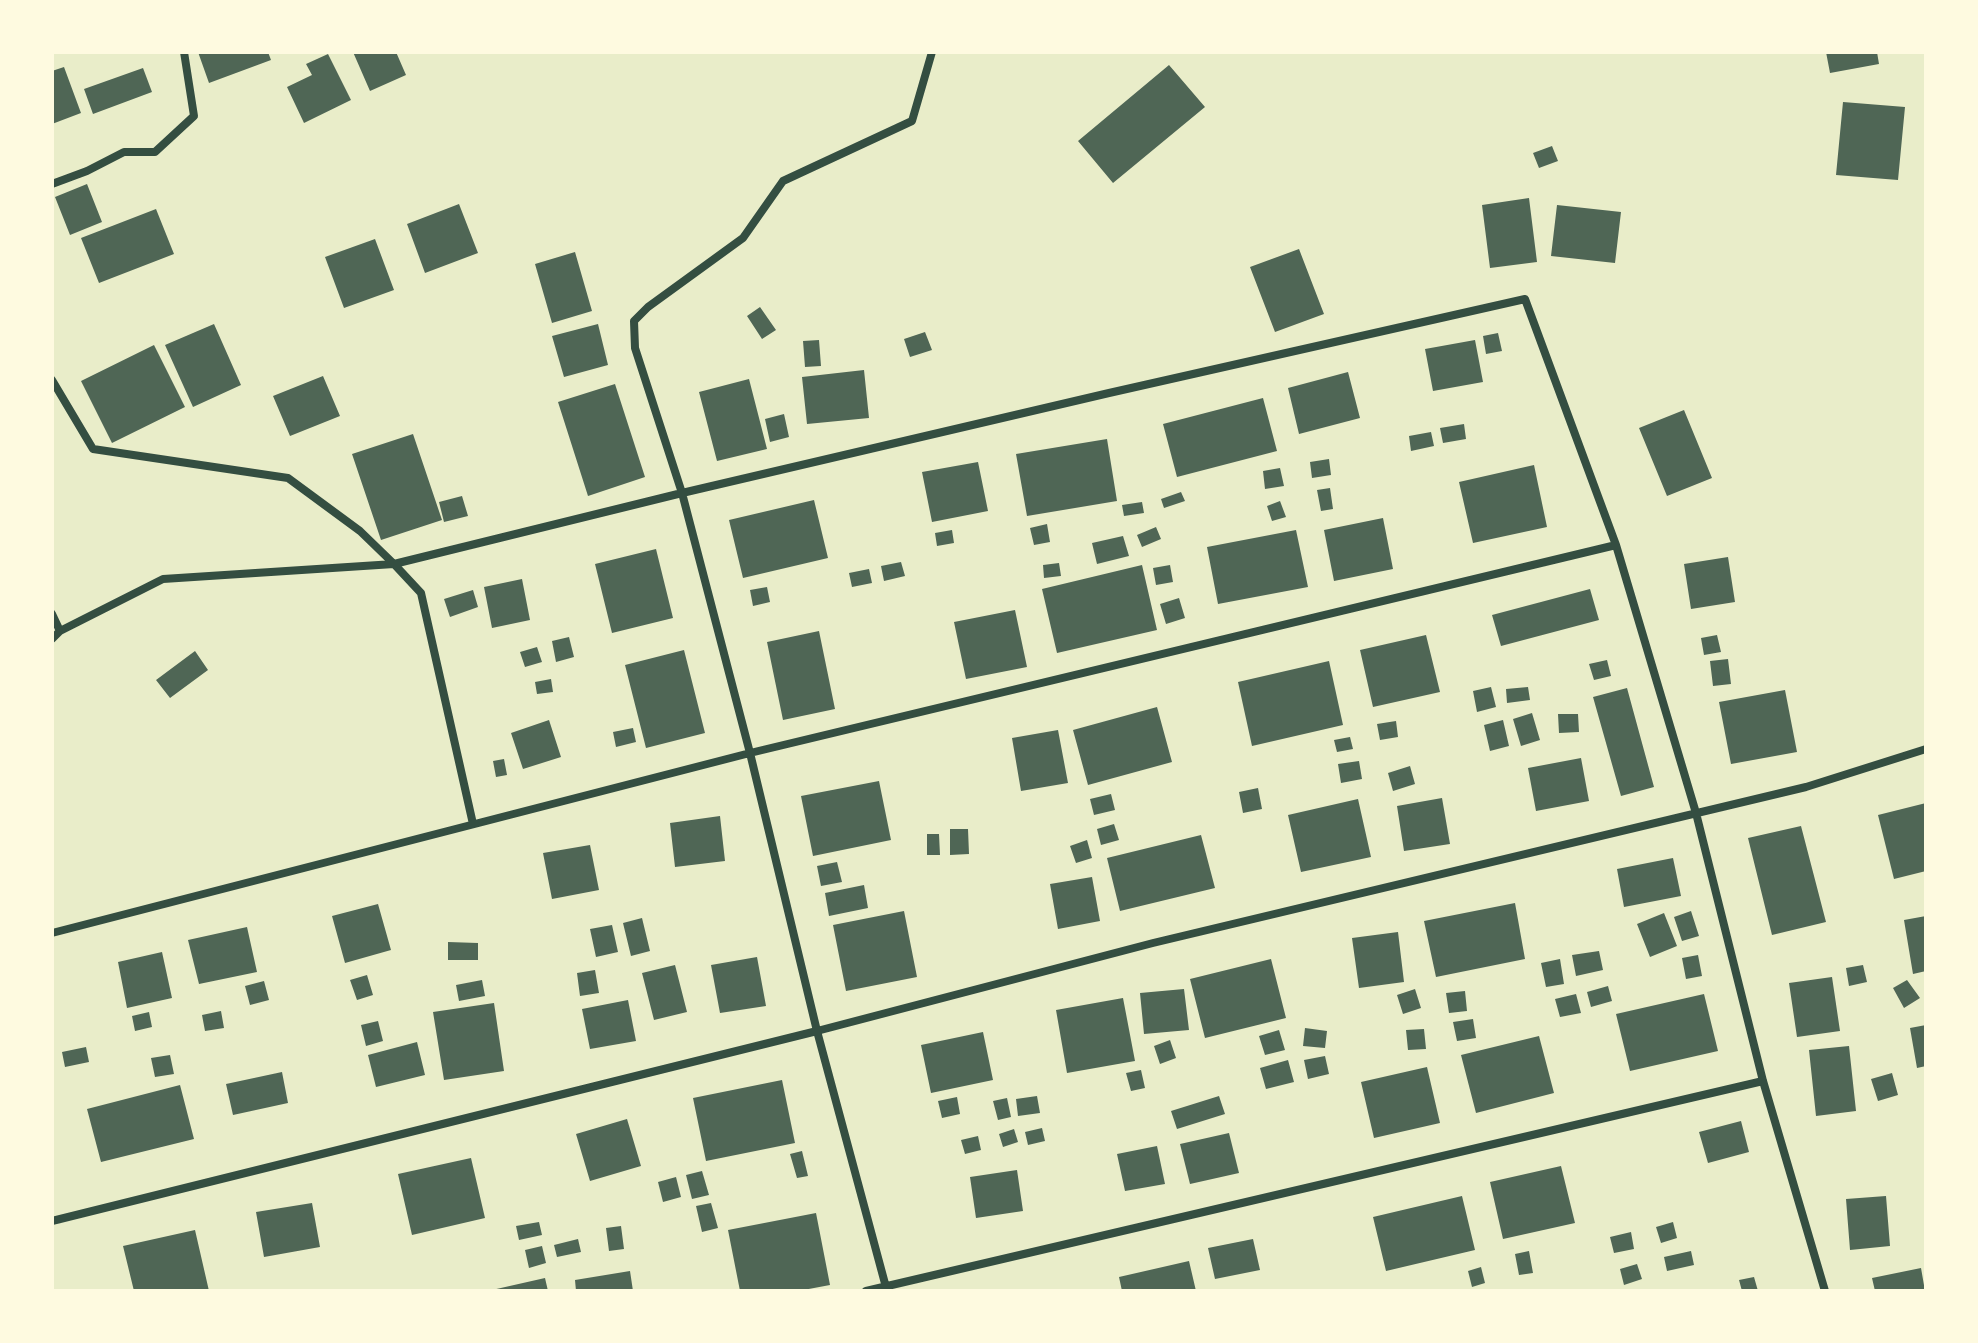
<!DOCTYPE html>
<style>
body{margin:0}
#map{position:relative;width:1978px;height:1343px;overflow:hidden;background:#e9edc9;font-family:"Titillium Web",sans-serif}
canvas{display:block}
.frame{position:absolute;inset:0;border:54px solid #fefae0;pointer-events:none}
</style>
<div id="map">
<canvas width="1978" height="1343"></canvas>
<div class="frame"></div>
</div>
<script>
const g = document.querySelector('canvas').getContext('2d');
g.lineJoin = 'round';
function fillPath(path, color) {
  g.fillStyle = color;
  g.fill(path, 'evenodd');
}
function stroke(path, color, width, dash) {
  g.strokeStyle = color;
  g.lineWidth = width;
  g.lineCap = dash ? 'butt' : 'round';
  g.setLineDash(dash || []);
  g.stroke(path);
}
const building = new Path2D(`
 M198,52h70l3,8 -62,23z
 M353,52h43l10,23 -36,16z
 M1826,52h51l2,12 -49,9z
 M328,54l23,46 -47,23 -17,-36 25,-12 -6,-11z
 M1169,65l36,42 -92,76 -35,-42z
 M64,67l17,46 -29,11v-53z
 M143,68l9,24 -59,22 -9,-25z
 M1843,102l62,5 -7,73 -62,-5z
 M1552,146l6,15 -19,7 -6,-15z
 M87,184l15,38 -32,13 -15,-38z
 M1529,198l8,64 -47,6 -8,-63z
 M459,204l19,49 -53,20 -18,-49z
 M1557,205l64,7 -6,51 -64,-7z
 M156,209l18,45 -75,29 -18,-45z
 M375,239l19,51 -50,18 -19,-51z
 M1299,249l25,65 -49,18 -25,-65z
 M575,252l17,59 -40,12 -17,-59z
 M760,307l16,23 -14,9 -15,-23z
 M214,324l27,61 -48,22 -28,-62z
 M598,324l10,41 -44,12 -12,-41z
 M925,332l7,18 -22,7 -6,-18z
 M1498,333l4,18 -16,3 -3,-18z
 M819,340l2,26 -16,1 -2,-26z
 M1475,340l8,42 -50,9 -8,-42z
 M154,345l31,62 -73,36 -31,-62z
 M864,370l5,48 -62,6 -5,-47z
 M1348,372l12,46 -61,16 -11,-46z
 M323,376l17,40 -50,20 -17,-40z
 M749,379l18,70 -50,12 -18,-69z
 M615,384l30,93 -57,19 -30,-94z
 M1263,398l14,53 -100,26 -14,-53z
 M1684,410l28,68 -45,18 -28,-68z
 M784,414l5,23 -19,5 -5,-23z
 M1464,424l2,15 -23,4 -3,-15z
 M1431,432l3,14 -23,5 -2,-15z
 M413,434l29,86 -61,20 -29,-86z
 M1107,439l10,62 -90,15 -11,-62z
 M1329,459l2,16 -19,3 -2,-16z
 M978,462l10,49 -56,11 -10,-50z
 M1534,465l13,62 -74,16 -14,-61z
 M1280,468l4,18 -19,3 -2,-18z
 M1330,488l3,21 -12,2 -4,-21z
 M1181,492l4,9 -21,7 -3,-9z
 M462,496l6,20 -24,6 -5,-20z
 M814,500l14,58 -85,20 -14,-58z
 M1280,501l6,16 -14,4 -5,-15z
 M1142,502l2,11 -20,3 -2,-11z
 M1383,518l10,51 -59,12 -10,-51z
 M1047,524l3,18 -16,3 -4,-17z
 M1156,527l5,12 -19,8 -5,-12z
 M952,530l2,13 -17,3 -2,-13z
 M1296,530l12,57 -90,17 -11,-57z
 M1123,536l6,20 -32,8 -5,-21z
 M656,549l17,69 -61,15 -17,-69z
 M1728,557l7,45 -44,7 -7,-45z
 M901,562l4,14 -21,5 -3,-15z
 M1059,563l2,13 -17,2 -1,-13z
 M1142,565l15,65 -100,23 -15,-64z
 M1170,565l3,17 -17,3 -3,-17z
 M869,569l3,14 -20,4 -3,-14z
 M522,579l8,41 -38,8 -8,-41z
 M767,587l3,15 -17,4 -3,-16z
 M1590,589l9,31 -98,26 -9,-31z
 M473,590l5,17 -28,10 -6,-18z
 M1179,598l6,20 -19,6 -6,-20z
 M1015,610l12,57 -61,12 -12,-57z
 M819,631l16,78 -52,11 -16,-78z
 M1426,635l14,57 -67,15 -13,-57z
 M1717,635l4,17 -17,3 -3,-17z
 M569,637l5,20 -18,5 -4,-21z
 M537,647l5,15 -17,5 -5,-15z
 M684,650l21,83 -59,15 -21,-83z
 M195,651l13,19 -38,28 -14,-18z
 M1728,659l3,25 -18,2 -3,-25z
 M1607,660l4,16 -17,4 -5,-16z
 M1329,661l14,64 -91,21 -14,-64z
 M551,679l2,13 -16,2 -2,-12z
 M1491,687l5,20 -19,5 -4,-21z
 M1528,687l2,13 -23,3 -1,-14z
 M1627,688l27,99 -33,9 -28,-99z
 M1785,690l12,62 -66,12 -12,-62z
 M1157,707l15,55 -84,23 -15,-55z
 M1532,713l8,27 -19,6 -8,-27z
 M1558,714h20l1,18 -20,1z
 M549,720l12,37 -38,12 -12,-36z
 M1503,720l6,26 -19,5 -6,-26z
 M1396,721l2,16 -18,3 -3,-16z
 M633,728l3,14 -20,5 -3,-15z
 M1058,730l10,53 -47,8 -9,-53z
 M1350,737l3,12 -16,3 -3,-12z
 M1581,758l8,43 -53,10 -8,-43z
 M504,759l3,16 -11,2 -3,-16z
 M1359,761l3,18 -21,4 -3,-19z
 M1410,766l5,18 -22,7 -5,-18z
 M879,781l12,59 -78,16 -12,-60z
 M1258,788l4,21 -19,4 -4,-21z
 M1111,794l4,16 -21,5 -4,-16z
 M1442,798l8,46 -46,7 -7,-45z
 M1358,799l13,58 -70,15 -13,-57z
 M1926,803v68l-32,8 -16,-64z
 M720,816l5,45 -50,6 -5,-44z
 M1114,824l5,16 -18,5 -4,-16z
 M1801,826l25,96 -54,13 -24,-97z
 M950,829h18l1,25 -19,1z
 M927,834h12l1,21h-13z
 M1201,835l14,53 -95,23 -13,-53z
 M1087,840l5,18 -16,5 -6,-17z
 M590,845l9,45 -47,9 -9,-46z
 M1673,858l8,38 -57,11 -7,-38z
 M837,862l5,20 -21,4 -4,-20z
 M1092,877l8,44 -42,8 -8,-45z
 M864,885l4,23 -39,8 -4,-23z
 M1515,903l10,56 -89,18 -12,-56z
 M378,904l13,46 -46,13 -13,-47z
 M904,911l13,66 -71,14 -13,-66z
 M1691,911l8,25 -17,5 -8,-24z
 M1664,913l13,33 -27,11 -13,-33z
 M1926,916v55l-13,3 -9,-54z
 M642,918l8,33 -19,5 -8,-33z
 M612,925l6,27 -22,5 -6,-28z
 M247,927l10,45 -58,12 -11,-44z
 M1398,932l6,50 -45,6 -7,-50z
 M448,942l30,1v17h-30z
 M1599,951l4,19 -27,6 -4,-21z
 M162,952l10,46 -45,10 -9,-46z
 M1698,955l4,21 -16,3 -4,-21z
 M757,957l9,49 -46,7 -9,-48z
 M1271,959l15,59 -81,20 -15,-59z
 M1560,959l4,25 -18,3 -5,-24z
 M675,965l12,47 -33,8 -12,-47z
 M1863,965l4,17 -18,4 -3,-18z
 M595,970l4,23 -19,3 -3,-23z
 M367,975l6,20 -16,5 -7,-20z
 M1832,977l8,54 -43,6 -8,-54z
 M482,980l3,16 -26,5 -3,-16z
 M1907,980l13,18 -16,10 -11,-20z
 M264,981l5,19 -19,5 -5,-19z
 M1608,986l4,15 -21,6 -4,-15z
 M1184,989l5,41 -45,4 -4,-41z
 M1415,989l6,19 -18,6 -6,-19z
 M1465,991l2,20 -18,2 -3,-20z
 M1576,994l5,19 -21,4 -5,-18z
 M1704,994l14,57 -88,20 -14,-57z
 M1123,998l12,63 -68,12 -11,-63z
 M628,1000l8,41 -46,8 -8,-40z
 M494,1003l10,68 -60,9 -11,-68z
 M221,1011l3,17 -19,3 -3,-16z
 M149,1012l3,15 -17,4 -3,-15z
 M1473,1019l3,19 -19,3 -4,-19z
 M378,1021l5,20 -17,5 -5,-21z
 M1926,1025v41l-9,2 -7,-40z
 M1305,1028l22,3 -2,17 -22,-2z
 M1424,1029l2,20 -18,1 -2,-20z
 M1279,1030l6,20 -20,5 -6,-19z
 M983,1032l10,48 -62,13 -10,-48z
 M1539,1036l15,57 -78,20 -15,-58z
 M1170,1040l6,18 -16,6 -6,-18z
 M417,1042l8,33 -49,12 -8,-32z
 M1849,1046l7,65 -40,5 -7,-66z
 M86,1047l3,15 -24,5 -3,-15z
 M170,1055l4,19 -19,3 -4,-19z
 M1325,1056l4,18 -21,5 -4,-19z
 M1288,1060l6,22 -28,7 -6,-21z
 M1427,1067l13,56 -66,15 -13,-56z
 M1141,1070l4,18 -14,3 -5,-18z
 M282,1072l6,31 -55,12 -7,-31z
 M1892,1073l6,22 -20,6 -7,-22z
 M782,1080l13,63 -89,18 -13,-63z
 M180,1085l14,54 -93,23 -14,-53z
 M1037,1096l3,17 -22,3 -2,-17z
 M1219,1096l6,18 -48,15 -6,-18z
 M957,1097l3,17 -18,4 -4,-17z
 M1007,1098l4,19 -13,3 -5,-19z
 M627,1119l14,47 -51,15 -14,-47z
 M1741,1121l8,31 -41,11 -9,-31z
 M1042,1128l3,13 -17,4 -3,-13z
 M1014,1129l4,13 -15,5 -4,-13z
 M1229,1133l10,40 -49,11 -10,-40z
 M978,1136l3,14 -16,4 -4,-14z
 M1157,1146l8,38 -40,7 -8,-37z
 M802,1151l6,25 -11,2 -7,-24z
 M471,1158l14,60 -73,17 -14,-61z
 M1561,1166l14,57 -72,16 -13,-57z
 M1017,1170l6,41 -47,7 -6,-41z
 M702,1171l7,24 -17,4 -6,-24z
 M676,1177l5,20 -18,5 -5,-20z
 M1462,1196l13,54 -89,21 -13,-54z
 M1886,1196l4,50 -40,4 -4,-51z
 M312,1203l8,44 -56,10 -8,-45z
 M711,1203l7,25 -16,4 -6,-26z
 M816,1213l14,72 -32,6h-58l-12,-61z
 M539,1222l3,13 -23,5 -3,-14z
 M1673,1222l4,16 -16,5 -5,-16z
 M621,1226l3,23 -15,2 -3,-23z
 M195,1230l14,61h-75l-11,-45z
 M1631,1232l3,17 -20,4 -4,-16z
 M578,1239l3,13 -24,5 -3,-12z
 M1253,1239l7,31 -45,9 -7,-31z
 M542,1246l4,17 -17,5 -4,-18z
 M1529,1251l4,22 -14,2 -4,-21z
 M1691,1251l3,14 -27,6 -3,-14z
 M1189,1261l7,30h-74l-3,-14z
 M1637,1264l5,15 -18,6 -4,-16z
 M1481,1267l4,16 -13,4 -4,-16z
 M1921,1268l4,23h-50l-3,-13z
 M630,1271l3,20h-57l-1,-11z
 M1754,1277l4,14h-16l-3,-11z
 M545,1278l3,13h-56v-1z`);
const minor = new Path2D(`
 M52,184l35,-13 37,-19h31l39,-36 -10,-64
 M52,380l41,69 195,29 72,53 34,33 27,29 52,231
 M52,614l8,17
 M52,639l8,-8 103,-52 231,-15 288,-71 -47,-145 -1,-27 14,-14 95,-69 40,-57 129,-60 20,-69
 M52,933l698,-180 866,-208
 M52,1221l765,-190 -67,-278 -68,-260 427,-100 416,-94 91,246 80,268 67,268 62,210
 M866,1291l897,-210
 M887,1291l-70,-260 336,-88 653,-156 120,-38`);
fillPath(building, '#4f6655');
stroke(minor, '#344e41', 8);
</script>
